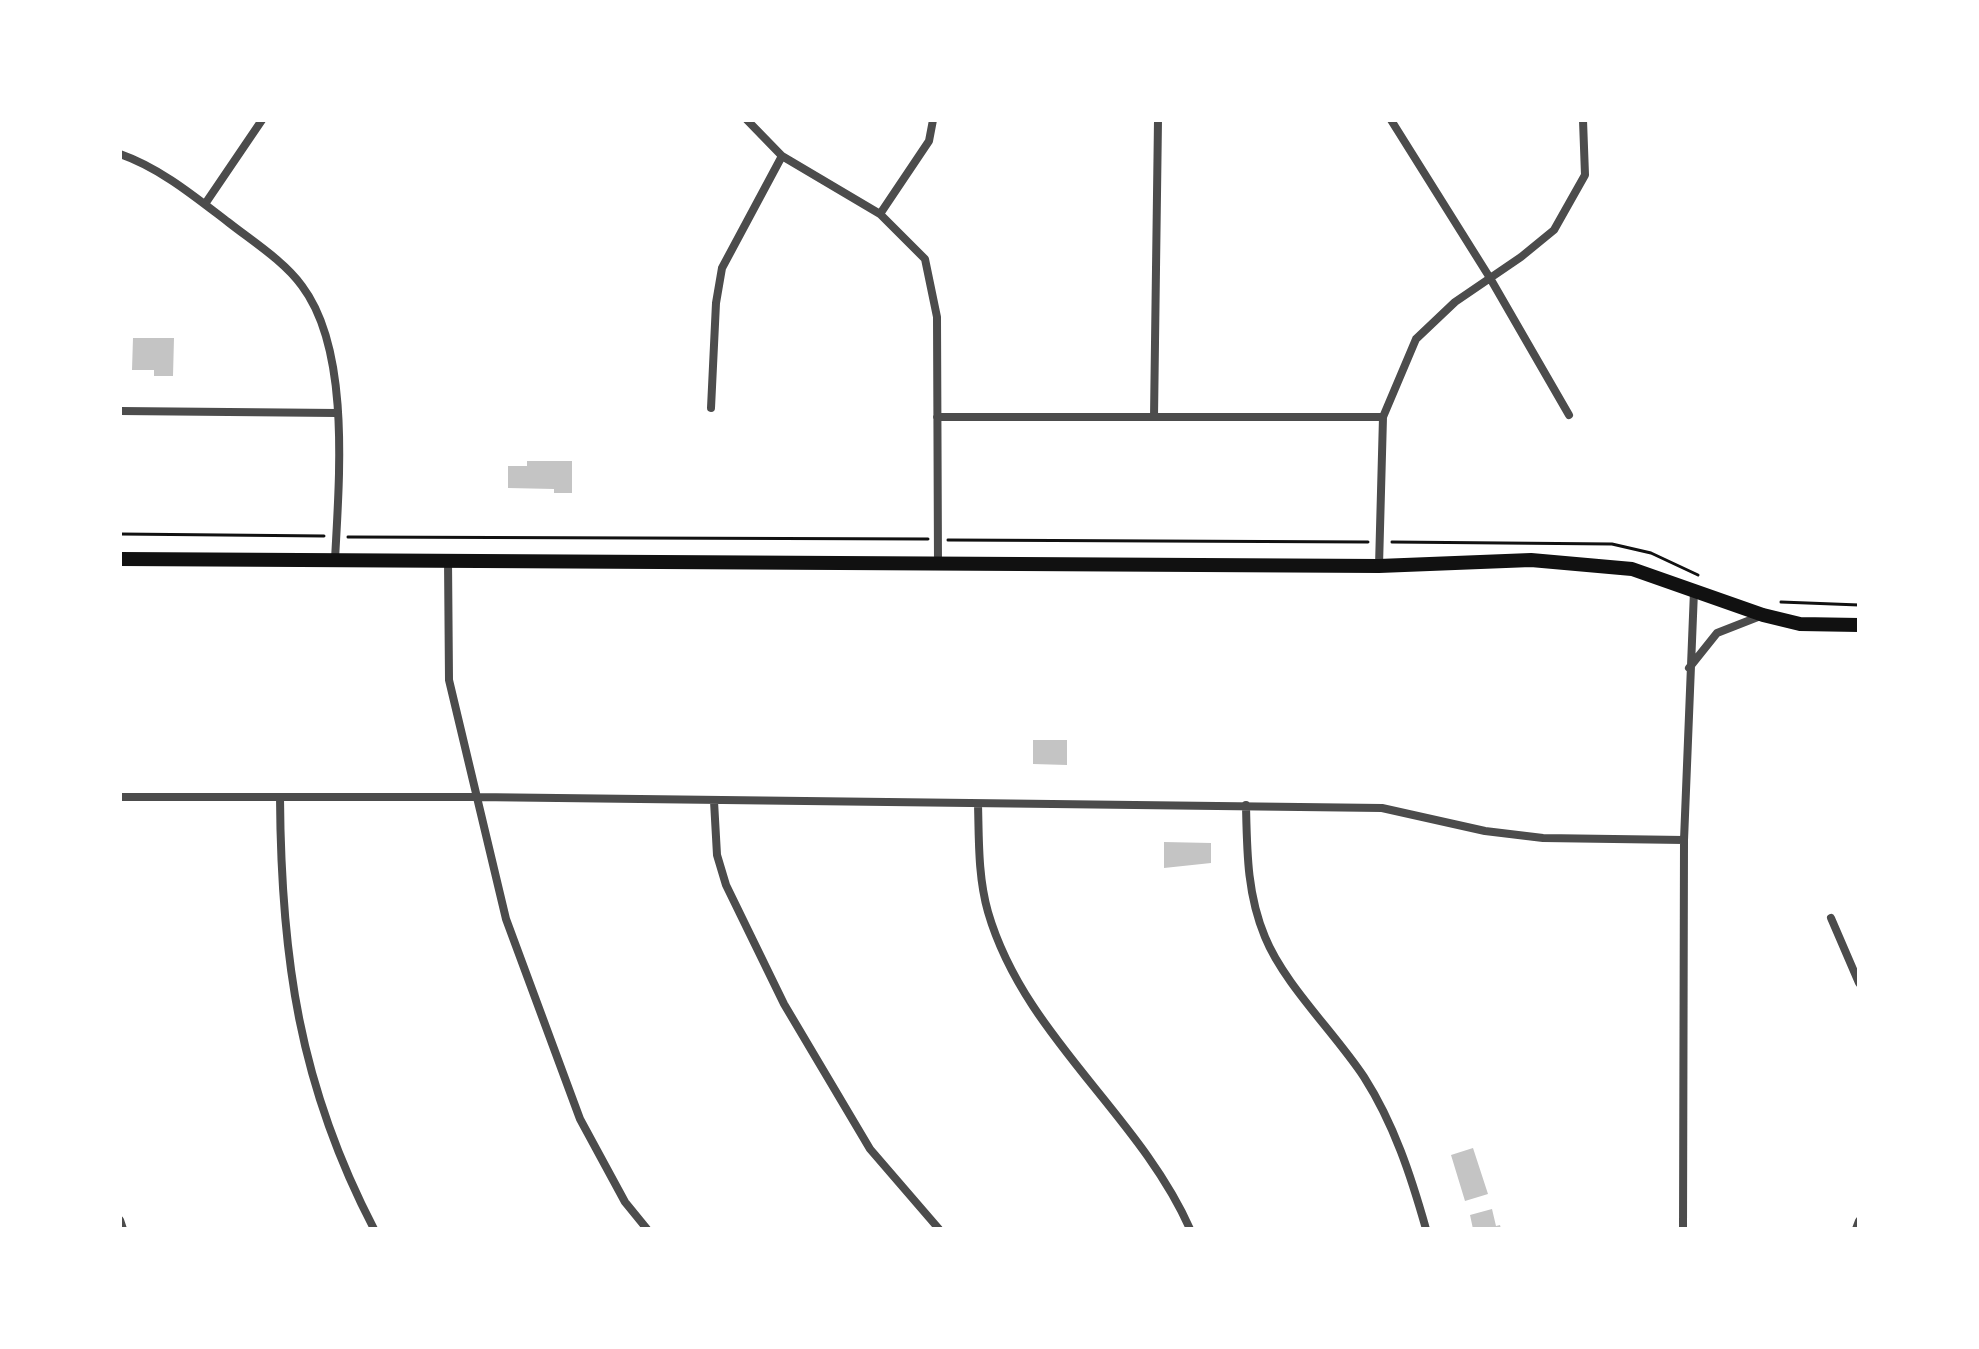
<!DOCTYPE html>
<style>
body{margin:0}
#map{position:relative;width:1979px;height:1349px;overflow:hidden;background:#fff;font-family:Arial,sans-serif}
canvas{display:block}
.frame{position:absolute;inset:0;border:122px solid #fff;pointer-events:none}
</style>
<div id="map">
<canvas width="1979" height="1349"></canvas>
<div class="frame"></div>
</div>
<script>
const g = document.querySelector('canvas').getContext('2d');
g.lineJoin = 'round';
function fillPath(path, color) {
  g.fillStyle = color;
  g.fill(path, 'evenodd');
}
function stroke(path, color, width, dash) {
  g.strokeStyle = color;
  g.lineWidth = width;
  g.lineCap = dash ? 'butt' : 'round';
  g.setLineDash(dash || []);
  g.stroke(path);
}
const building = new Path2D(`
 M133,338h41l-1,38h-19v-6h-22z
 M527,461h45v32h-18v-4l-46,-1v-22h19z
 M1033,740h34v25l-34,-1z
 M1164,842l47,1v20l-47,5z
 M1473,1148l15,46 -23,7 -14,-46z
 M1492,1209l4,17 4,-1 1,4h-28l-3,-14z`);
const path = new Path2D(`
 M120,534l204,2
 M348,537l580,2
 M948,540l420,2
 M1392,542l220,2 39,9 47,22
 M1781,602l78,3`);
const minor = new Path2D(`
 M747,120l35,36 98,58 45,45 12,58 1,248
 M1391,120l99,158 79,137
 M120,154c40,14 74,42 108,68 24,19 56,39 74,64 49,65 37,194 33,274
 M205,204l57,-84
 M880,214l49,-73 4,-21
 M711,408l5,-105 6,-35 60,-112
 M120,411l217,2
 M937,417h446
 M1154,417l4,-297
 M448,560l1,120 57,239 74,200 45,83 22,27
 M1379,566l4,-149 33,-78 39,-37 66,-45 33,-27 31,-55 -2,-55
 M1689,668l28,-35 46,-18
 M120,797h355l907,11 103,23 58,7 141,2
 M280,797c1,160 19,288 94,432
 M714,801l3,54 9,30 58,119 86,145 69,80
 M978,804c1,36 0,73 10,108 36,124 151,202 202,317
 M1246,805c1,46 1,89 19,132 19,47 70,96 99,140 30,47 47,99 62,152
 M1831,918l28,65
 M120,1220l3,9
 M1683,1229l1,-389 10,-249
 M1856,1229l3,-8`);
const secondary = new Path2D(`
 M120,559l1259,7 152,-6 101,9 131,46 37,9 59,1`);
fillPath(building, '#c4c4c4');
stroke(path, '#111', 3);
stroke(minor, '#4c4c4c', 8);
stroke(secondary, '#111', 14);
</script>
